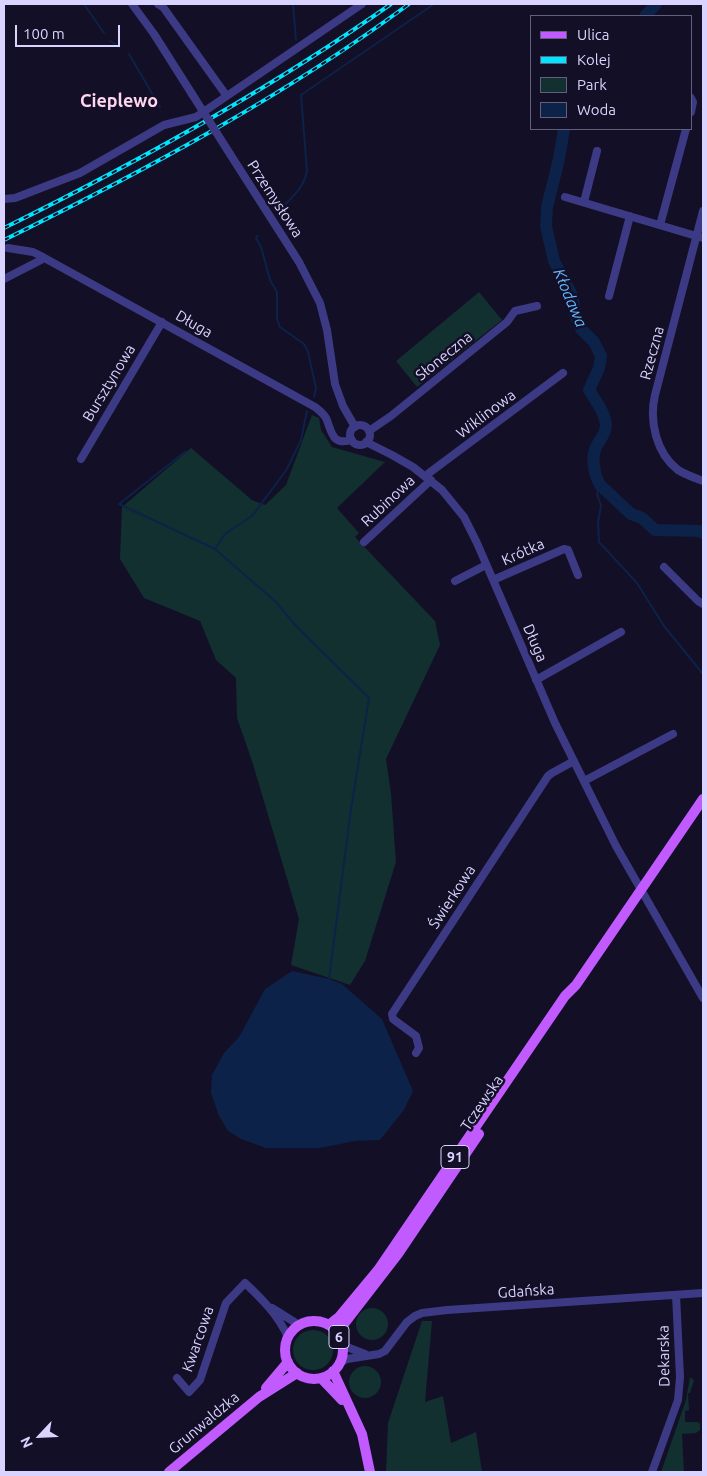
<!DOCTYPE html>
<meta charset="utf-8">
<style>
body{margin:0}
#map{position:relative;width:707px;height:1476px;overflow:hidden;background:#130f26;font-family:Ubuntu,sans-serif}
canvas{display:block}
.frame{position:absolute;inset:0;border:5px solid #d9d4ff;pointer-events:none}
.legend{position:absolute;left:530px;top:15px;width:162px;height:115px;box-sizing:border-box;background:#130f26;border:1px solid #625e7d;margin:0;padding:6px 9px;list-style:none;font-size:15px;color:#d9d4ff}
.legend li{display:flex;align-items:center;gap:10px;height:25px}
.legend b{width:25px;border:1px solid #625e7d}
.north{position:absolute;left:15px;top:1411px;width:50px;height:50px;-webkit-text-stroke:4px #130f26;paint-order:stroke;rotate:245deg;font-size:14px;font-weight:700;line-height:20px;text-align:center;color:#d9d4ff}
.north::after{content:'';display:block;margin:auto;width:18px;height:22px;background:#d9d4ff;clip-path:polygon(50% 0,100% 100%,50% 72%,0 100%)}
.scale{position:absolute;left:15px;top:25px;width:105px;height:22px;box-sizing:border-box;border:2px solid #d9d4ff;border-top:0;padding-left:6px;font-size:15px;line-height:18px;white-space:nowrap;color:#d9d4ff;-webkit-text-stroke:4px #130f26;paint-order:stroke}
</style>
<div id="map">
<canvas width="707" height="1476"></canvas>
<div class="frame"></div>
<ul class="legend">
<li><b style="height:6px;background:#c25bff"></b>Ulica</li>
<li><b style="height:6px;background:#00e5ff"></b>Kolej</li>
<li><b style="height:14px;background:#12302f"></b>Park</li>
<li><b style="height:14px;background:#0c2248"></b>Woda</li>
</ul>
<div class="north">N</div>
<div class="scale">100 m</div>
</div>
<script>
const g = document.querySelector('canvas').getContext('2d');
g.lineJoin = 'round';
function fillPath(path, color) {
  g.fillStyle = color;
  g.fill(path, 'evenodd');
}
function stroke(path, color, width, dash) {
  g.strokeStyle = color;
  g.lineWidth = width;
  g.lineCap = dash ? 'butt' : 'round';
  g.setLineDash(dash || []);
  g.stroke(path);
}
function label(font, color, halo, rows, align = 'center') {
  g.font = font + ' Ubuntu,sans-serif';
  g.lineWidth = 5;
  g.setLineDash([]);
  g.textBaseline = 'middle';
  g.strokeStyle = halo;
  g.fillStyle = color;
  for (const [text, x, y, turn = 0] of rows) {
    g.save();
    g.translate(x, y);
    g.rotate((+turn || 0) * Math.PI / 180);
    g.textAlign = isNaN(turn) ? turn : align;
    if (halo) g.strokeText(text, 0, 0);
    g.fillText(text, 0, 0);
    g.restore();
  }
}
const green = new Path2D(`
 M479,292l23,28 -85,67 -21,-26z
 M312,415l7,3 2,12 11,17 53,15 -48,46 22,25 -4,4 80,84 5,24 -54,114 5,34 5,69 -31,99 -15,24 -59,-20 8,-46 -47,-158 -15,-43 -1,-40 -20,-18 -16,-39 -56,-23 -24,-39 2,-52 69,-59 61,52 13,5 21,-20z
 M356 1324a16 16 0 1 1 32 0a16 16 0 1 1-32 0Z
 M422,1321h10l-7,81 18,-6 8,47 25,-11 6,40h-96l2,-49z
 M293 1350a20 20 0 1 1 40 0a20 20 0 1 1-40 0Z
 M349 1382a16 16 0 1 1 32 0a16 16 0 1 1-32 0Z
 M690,1377l4,3 -4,13h-2l1,17 -4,1v11h13l2,2v6l-4,3 -14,1 2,38h-23l25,-72z`);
const water = new Path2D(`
 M292,971l37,8 13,5 40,35 31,72 -9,19 -24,30 -25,1 -35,7h-54l-25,-9 -13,-8 -9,-15 -8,-23 1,-18 12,-22 15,-16 26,-48z`);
const stream = new Path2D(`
 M84,4l20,29
 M293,4l3,36
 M110,41l9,6
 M129,54l31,53
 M281,208c12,-11 23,-21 26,-37l-6,-76 133,-91
 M257,236l-1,2 5,9 9,33 7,12v27l3,8 24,17 4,8 8,36 -2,9
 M307,411l-6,29 -14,29 -34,46 -28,19 -10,15 61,53 20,24 73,72 -18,111 -22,170
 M186,451l-67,53 96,45
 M600,485l-3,9 4,12 -3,16 1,20 38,41 27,43 39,48`);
const river = new Path2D(`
 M645,16l11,-12
 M564,129l-5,30 -12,48 -1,19 8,35 19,36 2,18 6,14 13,13 7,14 -2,12 -10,22c6,10 16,22 17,35 0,9 -6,14 -10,22 -5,11 -2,27 4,38l31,29 11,4 13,12 45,1 3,2`);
const minor = new Path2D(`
 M132,4l22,30 38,60
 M158,4l5,3 63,88
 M691,98l2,4 -2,10
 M230,154l69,108 21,41 7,27 8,54 8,22 12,21
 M565,197l138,41
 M4,199l11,-1 65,-25 84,-48 32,-8 166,-113
 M584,202l13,-51
 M660,225l26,-96
 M8,248l25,4 6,3 276,152c4,3 8,6 11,11 6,13 5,28 26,22
 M4,279l37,-19 2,-3
 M609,296l21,-80
 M350 435a10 10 0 1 1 20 0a10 10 0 1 1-20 0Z
 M369,431l22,-15 116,-94 8,-11 22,-5
 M366,442l26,13 21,12 29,23 22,27 13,26 78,180 61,123 87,152
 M81,459l81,-137
 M427,477l2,-4 134,-100
 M703,481c-8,-3 -17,-6 -25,-11 -22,-17 -29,-49 -23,-75l48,-184
 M364,542l67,-62
 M664,567l34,34 5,3
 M493,580l71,-31 4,1 10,25
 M455,581l31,-16
 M536,680l85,-48
 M584,781l89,-47
 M416,1053l3,-5 -3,-12 -23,-17 -1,-5 156,-238 4,-3 22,-12
 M272,1308l27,17
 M342,1343l5,4 18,7
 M339,1363l8,-4 32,-5 6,-3 22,-29 8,-6 7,-3 25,-3 256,-17
 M177,1378l12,14 11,-12 26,-77 19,-20c17,16 33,32 43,54
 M652,1472l26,-72 2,-23 -4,-82`);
const major = new Path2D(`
 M285 1350a29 29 0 1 1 58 0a29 29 0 1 1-58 0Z
 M329,1325l10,-8 39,-47 187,-274 11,-11 127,-186
 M337,1333l61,-79 81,-120
 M333,1371l29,63 8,38
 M321,1378l21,22
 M266,1388l22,-26
 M169,1472l90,-75 38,-24`);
const rail = new Path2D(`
 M4,228c134,-66 265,-138 387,-224
 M4,240c140,-69 279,-143 405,-236`);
const minorBridge = new Path2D(`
 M192,94l38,60`);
const shields = [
 [455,1157,28],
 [339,1337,20]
];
const shieldNames = [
 ["91",455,1157],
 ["6",339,1337]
];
const streetNames = [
 ["Przemysłowa",275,199,57],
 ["Długa",194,324,30],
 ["Rzeczna",652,353,-75],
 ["Słoneczna",444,356,-39],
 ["Bursztynowa",109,383,-59],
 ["Wiklinowa",486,414,-37],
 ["Rubinowa",388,501,-43],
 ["Krótka",523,552,-24],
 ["Długa",535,643,67],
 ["Świerkowa",452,897,-57],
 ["Tczewska",482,1103,-56],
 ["Gdańska",526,1291,-4],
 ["Kwarcowa",198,1339,-71],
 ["Dekarska",664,1356,-91],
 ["Grunwaldzka",204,1423,-40]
];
const waterNames = [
 ["Kłodawa",570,298,67]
];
const quarterNames = [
 ["Cieplewo",119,101]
];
fillPath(green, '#12302f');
fillPath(water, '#0c2248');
stroke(stream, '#0c2248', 2);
stroke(river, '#0c2248', 12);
stroke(minor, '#3d3a85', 8);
stroke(major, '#c25bff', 10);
stroke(rail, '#00e5ff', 4);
stroke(rail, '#130f26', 2, [5.5]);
stroke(minorBridge, '#3d3a85', 8);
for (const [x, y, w] of shields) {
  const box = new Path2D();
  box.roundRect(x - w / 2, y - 11.5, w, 23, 4);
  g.fillStyle = '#130f26';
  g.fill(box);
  stroke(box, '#d9d4ff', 1);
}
label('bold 14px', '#d9d4ff', null, shieldNames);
label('15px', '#d9d4ff', '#130f26', streetNames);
label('italic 16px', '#62b6ff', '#130f26', waterNames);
label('bold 18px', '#ffd6f0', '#130f26', quarterNames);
</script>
